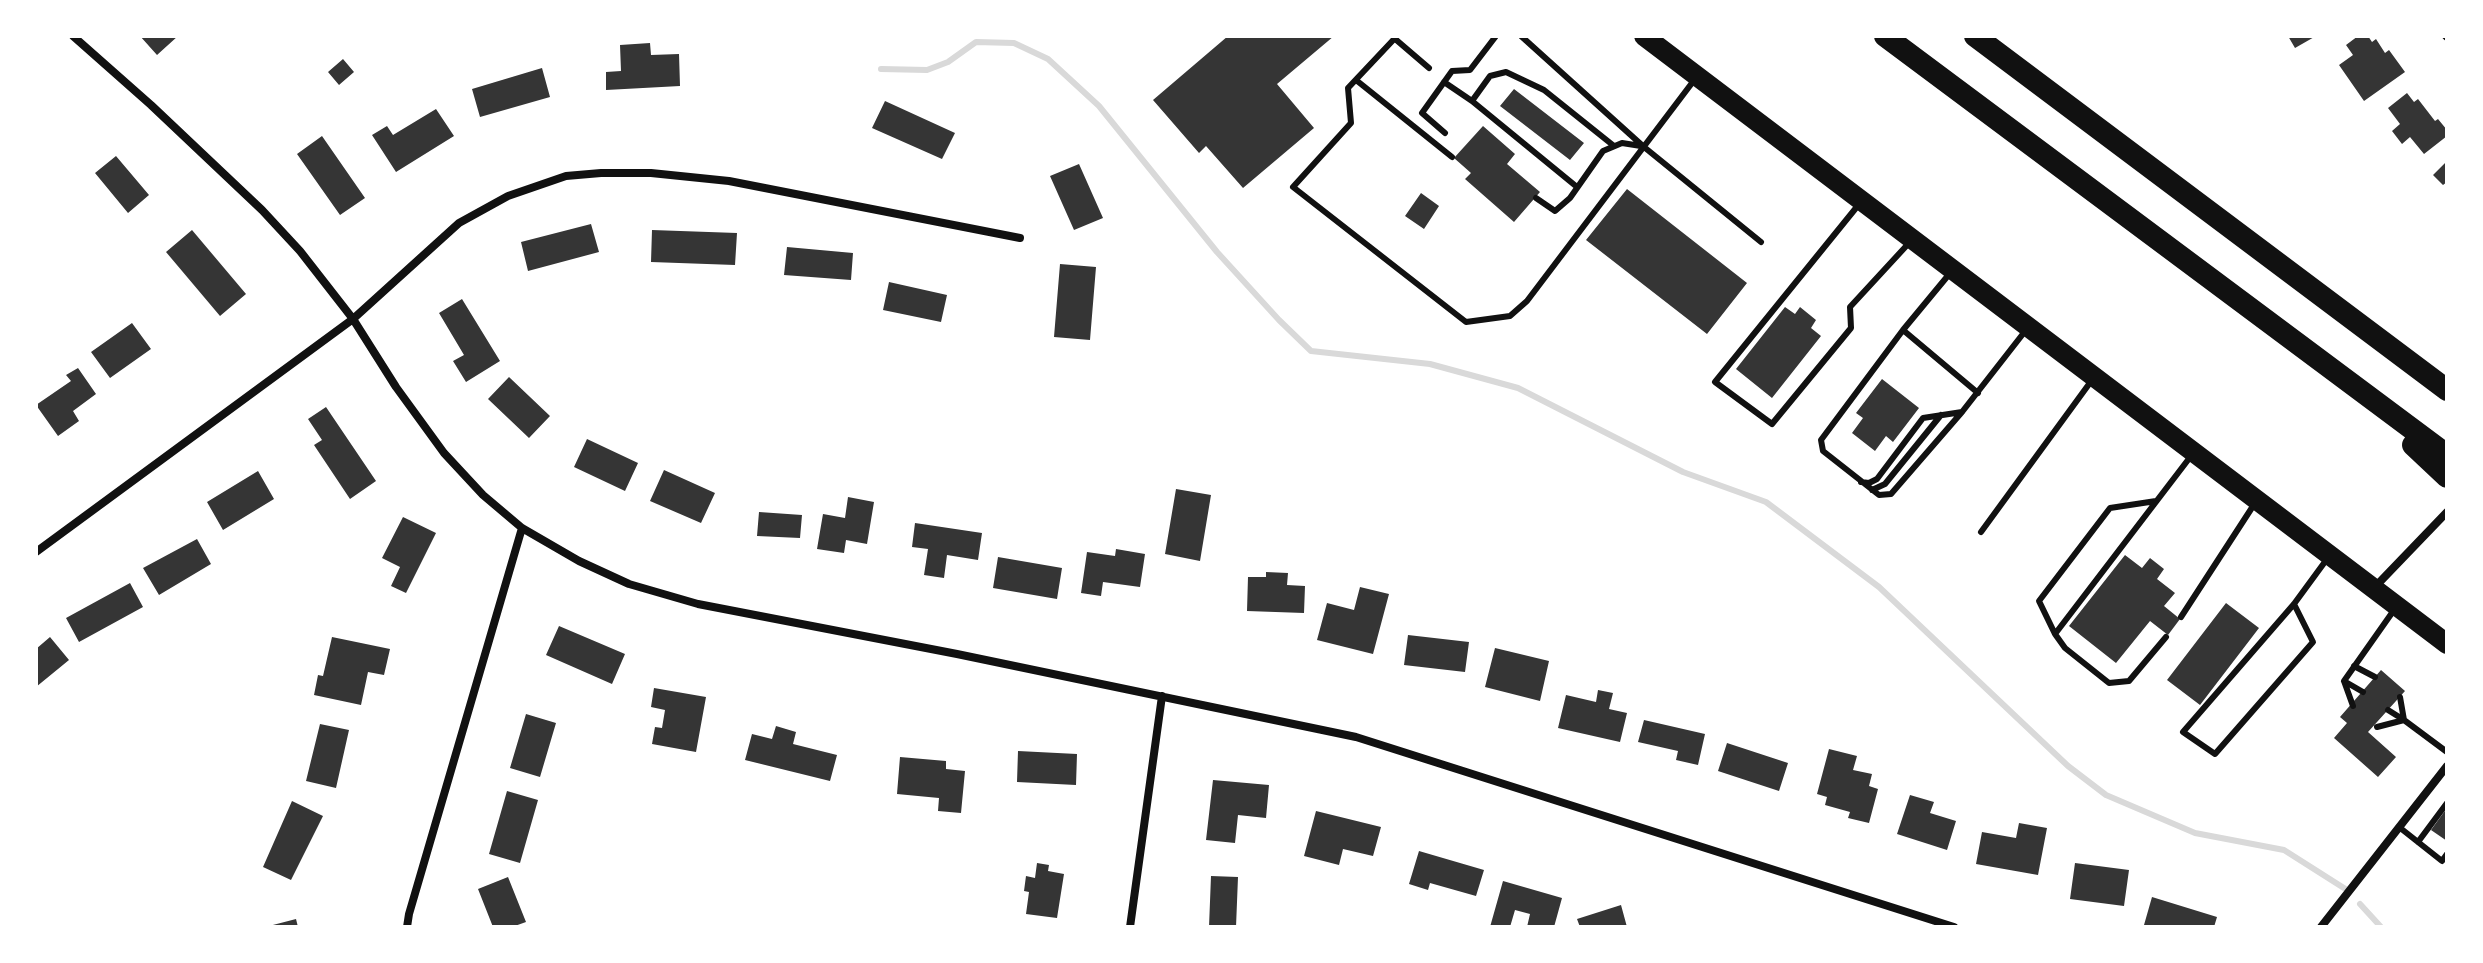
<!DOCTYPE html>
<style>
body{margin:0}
#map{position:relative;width:2483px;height:963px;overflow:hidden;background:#fff;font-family:"Fira Sans Condensed",sans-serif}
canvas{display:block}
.frame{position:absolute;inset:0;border:38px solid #fff;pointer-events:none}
</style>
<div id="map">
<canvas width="2483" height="963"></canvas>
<div class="frame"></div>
</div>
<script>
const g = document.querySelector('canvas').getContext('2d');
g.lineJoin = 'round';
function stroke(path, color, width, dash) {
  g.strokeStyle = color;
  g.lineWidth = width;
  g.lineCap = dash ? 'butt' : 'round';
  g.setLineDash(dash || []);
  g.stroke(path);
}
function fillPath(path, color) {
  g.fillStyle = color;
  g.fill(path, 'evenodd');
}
const stream = new Path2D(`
 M881,69l46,1 21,-8 28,-20 38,1 34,16 51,47 118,146 62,68 32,31 119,13 88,24 165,84 83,30 113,85 189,179 38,29 89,38 89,17 63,40
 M2360,904l21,23`);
const building = new Path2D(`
 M140,36h38l-21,19z
 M1228,36h106l-57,48 37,44 -71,60 -37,-42 -7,7 -46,-53z
 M2288,36h28l-21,12z
 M2358,36h10l4,6 4,-3 9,14 4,-3 16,22 -41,29 -25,-36 14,-10 -7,-10z
 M650,43l1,12 28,-1 1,32 -74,4v-18l15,-1 -1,-26z
 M343,59l11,13 -15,13 -11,-13z
 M542,68l8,29 -70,20 -8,-28z
 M1514,89l70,54 -14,17 -70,-54z
 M2407,93l7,9 4,-3 17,22 3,-2 9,11v6l-23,18 -14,-17 -8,7 -10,-13 8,-7 -12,-16z
 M885,101l70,32 -13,26 -70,-31z
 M436,109l18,27 -58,36 -24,-37 15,-9 6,9z
 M1483,126l32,28 -8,10 33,28 -26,30 -49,-43 6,-6 -17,-15z
 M322,136l43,62 -25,17 -43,-61z
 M116,156l33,39 -21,18 -33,-40z
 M2447,161v21l-4,3 -10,-10z
 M1079,164l24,54 -29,12 -24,-54z
 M1627,189l120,94 -40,51 -121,-94z
 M1421,193l18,13 -15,23 -19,-13z
 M591,224l8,28 -71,19 -7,-29z
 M192,230l54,64 -26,22 -54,-64z
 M652,230l85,3 -2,32 -84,-3z
 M787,247l66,6 -2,27 -67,-5z
 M1060,264l36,3 -6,73 -36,-3z
 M889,282l58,13 -6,27 -58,-12z
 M462,299l38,62 -34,21 -13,-21 11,-6 -25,-42z
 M1785,307l10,7 5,-7 16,13 -5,8 10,8 -49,62 -36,-29z
 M132,323l19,26 -41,29 -19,-26z
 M78,368l18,26 -23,17 6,10 -21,15 -22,-31 35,-24 -5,-6z
 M509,377l41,39 -21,22 -41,-39z
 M1882,379l37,29 -26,34 -7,-6 -11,15 -23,-18 11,-15 -7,-5z
 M326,407l50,74 -26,18 -36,-54 8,-5 -14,-21z
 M587,439l51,24 -13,28 -51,-24z
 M664,470l51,23 -14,30 -51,-22z
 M258,471l16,28 -51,31 -16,-28z
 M1176,489l35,6 -11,66 -35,-7z
 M848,497l26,5 -7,42 -21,-4 -2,13 -27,-4 6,-35 22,4z
 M759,512l43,3 -2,23 -43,-2z
 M403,517l33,16 -30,60 -15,-7 9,-19 -18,-9z
 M915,523l67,10 -4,27 -31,-5 -3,23 -20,-3 4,-26 -16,-2z
 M197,539l14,25 -52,31 -16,-27z
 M1116,549l29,5 -5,33 -37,-5 -2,14 -20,-3 6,-41 28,4z
 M2125,555l17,13 8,-10 14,11 -7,10 18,14 -11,13 16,13 -12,16 -18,-14 -34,42 -47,-37z
 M998,557l64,11 -5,31 -64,-11z
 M1266,572l22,1 -1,12 18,1 -1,27 -57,-2 1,-34h18z
 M130,583l13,24 -64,35 -13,-24z
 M1360,587l29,7 -16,60 -56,-14 10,-37 27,7z
 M2226,603l33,25 -59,77 -33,-25z
 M559,626l66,28 -13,30 -66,-29z
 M1408,635l61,7 -4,30 -61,-7z
 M50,637l19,23 -33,27v-38z
 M332,637l58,12 -6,26 -16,-3 -7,33 -47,-10 4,-20 5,1z
 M1495,648l54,13 -9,40 -55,-14z
 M2381,670l24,21 -37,41 28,25 -18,20 -44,-39 13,-15 -7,-6z
 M654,688l52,9 -10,55 -44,-8 3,-17 7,1 3,-18 -14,-3z
 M1598,690l15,3 -4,16 18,4 -7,29 -62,-14 8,-33 30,7z
 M526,714l30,9 -16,54 -30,-9z
 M1644,720l61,14 -7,31 -22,-5 2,-9 -40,-9z
 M320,724l29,6 -13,58 -30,-7z
 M776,726l20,6 -3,12 44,11 -7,26 -85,-21 7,-26 20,5z
 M1727,743l61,20 -9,28 -61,-20z
 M1829,749l28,7 -4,14 19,4 -3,12 9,3 -9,34 -21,-5 2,-6 -25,-7 2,-8 -10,-3z
 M1018,751l59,3 -1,31 -59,-3z
 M900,757l46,4v8l19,2 -4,42 -23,-2 1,-13 -42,-4z
 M1213,780l56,5 -3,33 -28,-3 -3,28 -29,-3z
 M507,791l31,9 -18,63 -31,-9z
 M1910,795l24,7 -4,11 26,8 -9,29 -50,-16z
 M292,801l31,15 -32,64 -28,-13z
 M2447,808v33l-16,-11z
 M1316,811l65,16 -8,29 -30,-7 -4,16 -35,-9z
 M2019,823l28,5 -9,47 -62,-11 6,-32 34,6z
 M1419,851l65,19 -8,26 -46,-13 -2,7 -19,-6z
 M1037,863l12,2 -1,6 16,3 -7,44 -31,-4 3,-22 -5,-1 2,-15 9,2z
 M2075,863l54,7 -5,36 -54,-7z
 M1211,876l27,1 -2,50h-27z
 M508,877l18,45 -14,5h-19l-15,-38z
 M1503,881l59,17 -8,29h-27l3,-13 -15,-4 -5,17h-20z
 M2152,897l65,20 -3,10 -70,-2z
 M1621,905l6,22h-47l-3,-8z
 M296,919l2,8h-29v-1z`);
const service = new Path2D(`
 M1397,36l-49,52 3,35 -58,64 173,135 44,-6 17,-15 168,-222
 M1521,36l123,111 117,95
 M1394,38l35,30
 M1356,80l96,77
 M1444,82l28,19 105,86
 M1472,101l18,-25 16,-4 38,18 70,56
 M1445,133l-23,-20 30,-42 18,-1 26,-34
 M1536,198l19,13 15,-13 33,-47 19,-8 19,3
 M1860,203l-145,179 57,42 79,-96 -1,-21 59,-64
 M1951,272l-48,58 -82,110 2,11 56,44 12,-1 71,-82 64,-82
 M1903,330l75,63
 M1861,482l8,1 8,-4 46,-61 39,-6
 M1872,490l13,-6 56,-69
 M1981,532l111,-152
 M2294,604l19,38 -98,112 -32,-22 111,-128 33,-45
 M2181,617l74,-114
 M2055,634l-16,-33 71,-93 46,-7
 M2166,637l-37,44 -20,2 -44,-35 -10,-14 136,-178
 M2354,666l21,11
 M2344,681l19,11
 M2400,697l4,23
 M2353,706l-9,-25 50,-71
 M2388,710l16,10
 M2377,727l27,-7 43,32
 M2399,827l43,34 5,-7
 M2418,842l29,-39`);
const minor = new Path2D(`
 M73,36l78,69 111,105 38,41 53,68 43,68 48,66 39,42 39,33 57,33 50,23 69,20 259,50 399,83 598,190
 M2446,36l1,1
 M36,552l317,-233 106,-96 49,-27 58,-20 35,-3h50l78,8 291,57
 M2373,589l74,-77
 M407,927l2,-13 113,-386
 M1130,927l32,-231
 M2321,927l126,-161`);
const primary = new Path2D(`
 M1644,36l803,608`);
const motorway = new Path2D(`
 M1885,36l562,419
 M1975,36l472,354
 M2413,445l34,32`);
stroke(stream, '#d9d9d9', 6);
fillPath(building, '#353535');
stroke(service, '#111', 6);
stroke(minor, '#111', 8);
stroke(primary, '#111', 20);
stroke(motorway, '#111', 22);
</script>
